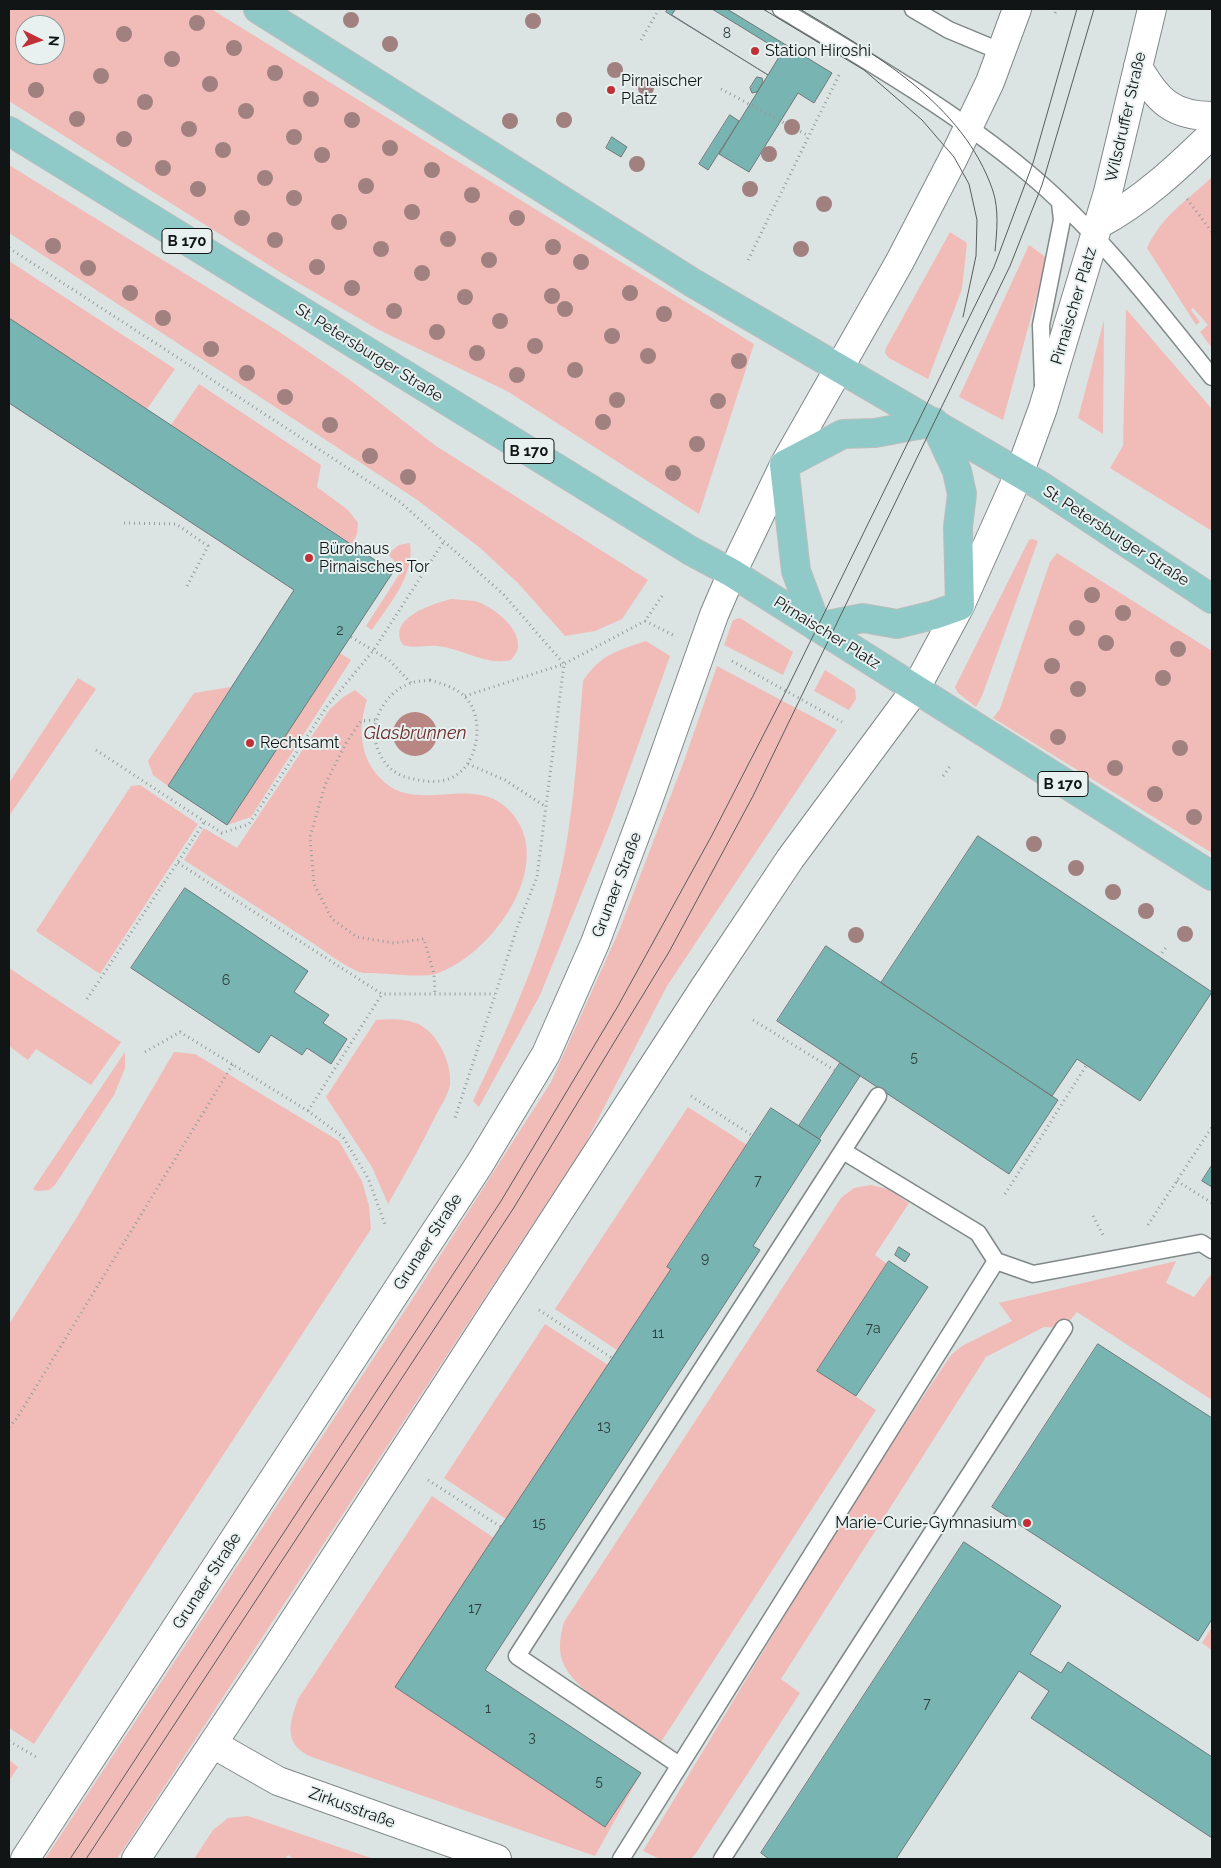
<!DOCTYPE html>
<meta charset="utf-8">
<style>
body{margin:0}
#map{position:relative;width:1221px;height:1868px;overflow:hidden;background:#dbe3e3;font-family:Raleway,sans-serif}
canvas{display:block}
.frame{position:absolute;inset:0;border:10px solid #121515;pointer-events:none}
.north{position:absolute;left:15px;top:15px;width:50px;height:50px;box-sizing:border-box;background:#e8f1f0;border:1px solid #929998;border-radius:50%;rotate:94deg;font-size:14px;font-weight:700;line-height:20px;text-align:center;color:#121515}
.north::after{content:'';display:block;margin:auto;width:18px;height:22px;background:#c03037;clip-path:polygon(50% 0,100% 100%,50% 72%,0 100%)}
</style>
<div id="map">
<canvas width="1221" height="1868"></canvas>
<div class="frame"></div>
<div class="north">N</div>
</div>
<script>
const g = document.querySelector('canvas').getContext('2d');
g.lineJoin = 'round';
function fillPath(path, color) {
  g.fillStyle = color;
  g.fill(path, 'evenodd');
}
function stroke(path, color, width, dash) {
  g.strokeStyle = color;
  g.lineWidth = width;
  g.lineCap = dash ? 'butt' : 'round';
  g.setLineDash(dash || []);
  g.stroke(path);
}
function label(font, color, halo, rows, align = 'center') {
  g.font = font + ' Raleway,sans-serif';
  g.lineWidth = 4;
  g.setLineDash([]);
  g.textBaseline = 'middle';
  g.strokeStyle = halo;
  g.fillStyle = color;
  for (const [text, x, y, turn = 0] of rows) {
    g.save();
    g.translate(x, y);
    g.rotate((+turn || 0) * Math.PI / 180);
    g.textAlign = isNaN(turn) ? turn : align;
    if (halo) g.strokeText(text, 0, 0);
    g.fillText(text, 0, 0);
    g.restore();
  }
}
const green = new Path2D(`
 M9,9h202l543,335 -55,170 -192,-123 -128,-61 -96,-56 -274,-173zM25,25h30v30h-30z
 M9,165l269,166 72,49 86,66 212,134 -26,39 -27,12 -30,5 -47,-53 -39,-36 -63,-48 -407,-266z
 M1212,177v171l-12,-16 8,-7 -15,-17 -2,2 9,12 -4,3 -49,-77c16,-34 39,-46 65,-71z
 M950,232l17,11 -5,46 -34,90 -39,-21 -4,-5 1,-5z
 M1029,245l18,13 -44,162 -44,-23z
 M9,261l166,108 -28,40 -138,-91z
 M1126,309l86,100v122l-102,-63 13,-22z
 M1104,320l-1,114 -25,-16z
 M199,384l122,81 -4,22 31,23 10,13 -1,11 -5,10 -181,-119z
 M1033,539l5,2 -56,155 -6,11 -18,-14 -3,-6 74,-147z
 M410,543c5,33 -21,61 -38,87l-6,-4 36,-56 -14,-16 11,-9z
 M1057,553l155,98v202l-219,-135 7,-9 50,-147z
 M451,599c8,1 16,1 24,2 17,5 45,26 43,46 0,4 -4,9 -7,13 -26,6 -47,-11 -73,-14 -13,-1 -23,3 -35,-1 -17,-27 30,-41 48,-46z
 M740,618l53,34 -10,23 -59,-30 9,-25z
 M646,641l24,15 -62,173 -68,166 -61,112 -6,-6c37,-77 74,-159 91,-244 11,-58 14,-117 19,-176 18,-27 34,-30 63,-40z
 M340,653l11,7 -100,157 -24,8z
 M717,666l120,64 -170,256 -83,160 -467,713h-72l370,-564 136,-213 68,-151 65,-170z
 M825,670l30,19 1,10 -7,11 -35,-19z
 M78,678l18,11 -87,127v-33z
 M231,687l-63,99 -15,-11 -5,-14 46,-68z
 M355,690l12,10c-9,27 -8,56 13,78 36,39 92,-6 129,32 51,52 -18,147 -74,164 -13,4 -49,-1 -65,-1 -3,0 -8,0 -11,-1 -17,-7 -35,-22 -51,-32 -41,-27 -83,-53 -124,-80l20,-32 33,20 93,-139 12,-11z
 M140,785l58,39 -98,150 -64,-43 95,-145z
 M9,968l112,74 -30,43 -55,-36 -8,11 -19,-14z
 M376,1020c25,-2 47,-1 61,21 9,14 14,28 13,44 -2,9 -8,20 -13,28 -15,31 -32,61 -49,91l-16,-37 -46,-70z
 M125,1052v16l-11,27 -59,90 -6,5 -12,1 -4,-2z
 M174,1052l21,2 144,87 23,40 7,25 2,23 -337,515 -25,-16v-404l68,-107z
 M688,1107l59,38 -80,121 4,3 -54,81 -62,-41z
 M871,1185l17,4 21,14 -34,52 12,9 -69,107 58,39 -215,332c-27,-19 -81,-47 -96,-75 -8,-15 -5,-31 -1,-45l277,-424 13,-10z
 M1176,1261l-10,22 28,14 18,-24v127l-135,-88 -13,16 -20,-1 -58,30 -205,322 19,14 -104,160 -5,6h-31l-17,-8c101,-167 199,-335 308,-496l11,-9 50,-25 -13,-18z
 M545,1324l63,41 -102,154 -62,-41z
 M432,1496l62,42 -98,150 209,138 36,-53 -46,83 -283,-99c-29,-12 -23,-33 -14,-58z
 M1212,1627v23l-10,-7z
 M9,1760l9,7 -9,14z
 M248,1816l126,43h-80l-6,-4 -3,4h-91l19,-29 15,-12z`);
const water = new Path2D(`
 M393 734a22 22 0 1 1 44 0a22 22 0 1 1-44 0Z`);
const building = new Path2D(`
 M668,9h59l105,64 -18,30 -16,-10 -49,79 -30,-18 49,-79 -102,-63z
 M676,9h36l70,43 -14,23 -96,-60z
 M757,77l5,1 1,4 -6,10 -5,1 -2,-5z
 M730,115l9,6 -31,49 -9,-6z
 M612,137l15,10 -6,10 -15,-9z
 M9,318l384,254 -166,253 -59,-39 126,-196 -285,-187z
 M978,836l234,156 -72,109 -63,-42 -25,37 -171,-113z
 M185,888l123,83 -14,21 35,23 -6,8 24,16 -16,25 -24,-16 -5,7 -31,-20 -12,18 -128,-85z
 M826,946l232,154 -49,74 -232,-153z
 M840,1063l20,13 -41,63 -20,-13z
 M771,1108l50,32 -68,106 7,4 -275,420 156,103 -36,54 -210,-140 276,-418 -4,-2z
 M1212,1165v22l-10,-6z
 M899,1247l11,7 -5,8 -10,-7z
 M889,1261l39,26 -72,109 -39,-25z
 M1098,1344l114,74v201l-14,22 -206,-134z
 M964,1542l97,64 -31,48 31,19 7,-11 144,95v81l-181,-120 18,-27 -30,-20 -123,188h-127l-8,-6z`);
const path = new Path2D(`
 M1055,13l2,-4
 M641,40l18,-31
 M721,89l88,47
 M1187,199l25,33
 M9,248l391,254 104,93 60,69 -27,213 -19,48 -63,193
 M748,260l92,-187
 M124,523l52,1 32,22 -21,40
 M645,621l28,14
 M351,637l38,23 22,23
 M732,661l110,61
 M430,680c12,4 25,7 34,16 22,20 15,70 -13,82 -11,5 -26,4 -37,1 -19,-3 -29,-13 -36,-29 -11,-27 7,-58 33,-67 6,-2 13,-2 19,-3z
 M465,696l99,-32 81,-43 19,-28
 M375,720l-14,1 -15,22 -21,42 -15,52 4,47 18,35 25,18 37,6 30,-4 10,35 1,20
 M96,750l126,83 27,-9 79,-119 45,-54 71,-110
 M468,764l37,16 41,27
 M943,776l8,-11
 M178,863l204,131h113
 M1159,957l8,-11
 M87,999l118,-178
 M753,1020l83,51
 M145,1052l35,-20 128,79 35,26 25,41 18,49
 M691,1096l62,40
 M308,1111l74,-117
 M1177,1181l35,22
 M1005,1194l81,-128
 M1093,1216l10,19
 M1148,1225l64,-98
 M539,1310l73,48
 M9,1427l8,-9 216,-354
 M428,1480l73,47
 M9,1741l29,17`);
const lane = new Path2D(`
 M781,9c82,49 173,102 246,163 71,59 128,134 185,205
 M913,9l36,21 53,22
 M1043,386l-2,-61 21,-105 -2,-17
 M843,1151l135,82 18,28 37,13 168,-31 11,7
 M679,1765l-162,-109 361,-560
 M621,1859l375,-598
 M722,1859l342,-531`);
const street = new Path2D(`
 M1138,67c19,33 34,49 74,49
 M1099,224c43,-23 78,-56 113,-90
 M213,1744l65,37 219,78`);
const secondary = new Path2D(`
 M25,1859l454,-694 67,-111 49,-111 52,-139 67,-189 18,-42 52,-108 115,-202 55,-106 36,-75 27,-73
 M136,1859l137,-206 429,-662 88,-132 125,-169 45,-84 59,-132 24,-66 65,-216 44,-183`);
const primary = new Path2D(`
 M258,9l435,274 348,203 171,113
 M9,131l682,420 41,22 480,303
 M817,627l46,-9 34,6 37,-9 26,-9 -2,-79 4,-33 -5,-23 -23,-49
 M817,627l-21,-56 -12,-106 59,-31 32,-1 59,-11`);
const tram = new Path2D(`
 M763,9l101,61 58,50 32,37 15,27 8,36 -1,36 -13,61
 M800,9c74,45 163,94 193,182 6,19 4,40 2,60
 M70,1859l431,-658 117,-195 93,-169 75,-146 208,-424 39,-104 44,-154
 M86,1859l427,-650 156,-257 84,-156 257,-530 32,-81 52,-176`);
const trees = [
 [351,20],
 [533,21],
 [197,23],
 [124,34],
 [390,44],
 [234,48],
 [172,59],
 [615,70],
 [275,73],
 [101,76],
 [210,84],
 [646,88],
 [36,90],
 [311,99],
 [145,102],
 [246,111],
 [77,119],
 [352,120],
 [564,120],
 [510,121],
 [792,127],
 [189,129],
 [294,137],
 [124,139],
 [390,148],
 [223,150],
 [769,154],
 [322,155],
 [637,164],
 [163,168],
 [432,170],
 [265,178],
 [366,186],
 [198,189],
 [750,189],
 [472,195],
 [294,198],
 [824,204],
 [412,212],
 [242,218],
 [517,218],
 [339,222],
 [448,239],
 [275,240],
 [53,246],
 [553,247],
 [381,249],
 [801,249],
 [489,260],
 [581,262],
 [317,267],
 [88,268],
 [422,273],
 [352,288],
 [130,293],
 [630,293],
 [552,296],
 [465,297],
 [565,309],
 [394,311],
 [664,314],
 [163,318],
 [500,321],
 [437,332],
 [612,336],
 [535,346],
 [211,349],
 [477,353],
 [648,356],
 [739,361],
 [575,370],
 [247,373],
 [517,375],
 [285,397],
 [617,400],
 [718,401],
 [603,422],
 [330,425],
 [697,444],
 [370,456],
 [673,473],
 [408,477],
 [1092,595],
 [1123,613],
 [1077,628],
 [1106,643],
 [1178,649],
 [1052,666],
 [1163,678],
 [1078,689],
 [1058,737],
 [1180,748],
 [1115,768],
 [1155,794],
 [1194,817],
 [1034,844],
 [1076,868],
 [1113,892],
 [1146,911],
 [1185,934],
 [856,935]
];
const markers = [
 [755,51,5,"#c03037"],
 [611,90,5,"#c03037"],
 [309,558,5,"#c03037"],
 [250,743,5,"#c03037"],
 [1027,1523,5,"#c03037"]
];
const numberNames = [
 ["8",727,34],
 ["2",340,631],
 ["6",226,981],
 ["5",914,1058],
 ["7",758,1181],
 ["9",705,1259],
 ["7a",873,1329],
 ["11",658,1334],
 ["13",604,1427],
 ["15",539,1524],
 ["17",475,1609],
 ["7",927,1704],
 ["1",488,1709],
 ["3",532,1738],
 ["5",599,1782]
];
const shields = [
 [187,241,50],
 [529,451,50],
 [1063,784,50]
];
const shieldNames = [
 ["B 170",187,241],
 ["B 170",529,451],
 ["B 170",1063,784]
];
const poiNames = [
 ["Station Hiroshi",765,51],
 ["Pirnaischer",621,81],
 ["Platz",621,99],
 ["Bürohaus",319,549],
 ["Pirnaisches Tor",319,567],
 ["Rechtsamt",260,743],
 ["Marie-Curie-Gymnasium",1017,1523,"right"]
];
const streetNames = [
 ["Wilsdruffer Straße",1126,117,-77],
 ["Pirnaischer Platz",1074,306,-73],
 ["St. Petersburger Straße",369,353,32],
 ["St. Petersburger Straße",1116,536,33],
 ["Pirnaischer Platz",827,633,32],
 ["Grunaer Straße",617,885,-69],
 ["Grunaer Straße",428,1242,-57],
 ["Grunaer Straße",207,1581,-57],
 ["Zirkusstraße",352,1808,20]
];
const waterNames = [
 ["Glasbrunnen",415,734]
];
fillPath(green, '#f1bcb8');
fillPath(water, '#b88683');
fillPath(building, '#78b4b2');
stroke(building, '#707777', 1);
stroke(lane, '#818888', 19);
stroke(street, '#818888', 30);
stroke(secondary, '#818888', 30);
stroke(primary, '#bdbdbd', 30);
stroke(path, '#969c9c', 3, [1, 4]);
stroke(lane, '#fff', 16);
stroke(street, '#fff', 28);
stroke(secondary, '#fff', 28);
stroke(primary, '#8fcac8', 28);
stroke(tram, '#585c5c', 1);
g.fillStyle = '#a18180';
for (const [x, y] of trees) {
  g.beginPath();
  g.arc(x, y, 8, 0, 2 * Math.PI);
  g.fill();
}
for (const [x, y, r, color] of markers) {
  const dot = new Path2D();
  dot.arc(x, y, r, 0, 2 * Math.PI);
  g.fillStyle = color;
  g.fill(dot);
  stroke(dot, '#e8f1f0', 2);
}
label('14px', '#2c3d3c', null, numberNames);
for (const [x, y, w] of shields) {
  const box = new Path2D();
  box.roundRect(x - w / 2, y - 12.5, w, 25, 4);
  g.fillStyle = '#e8f1f0';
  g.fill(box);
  stroke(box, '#121515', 1);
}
label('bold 15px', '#121515', null, shieldNames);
label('16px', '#121515', '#e8f1f0', poiNames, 'left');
label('16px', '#121515', '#e8f1f0', streetNames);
label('italic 18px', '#6b2b2a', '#e8f1f0', waterNames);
</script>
